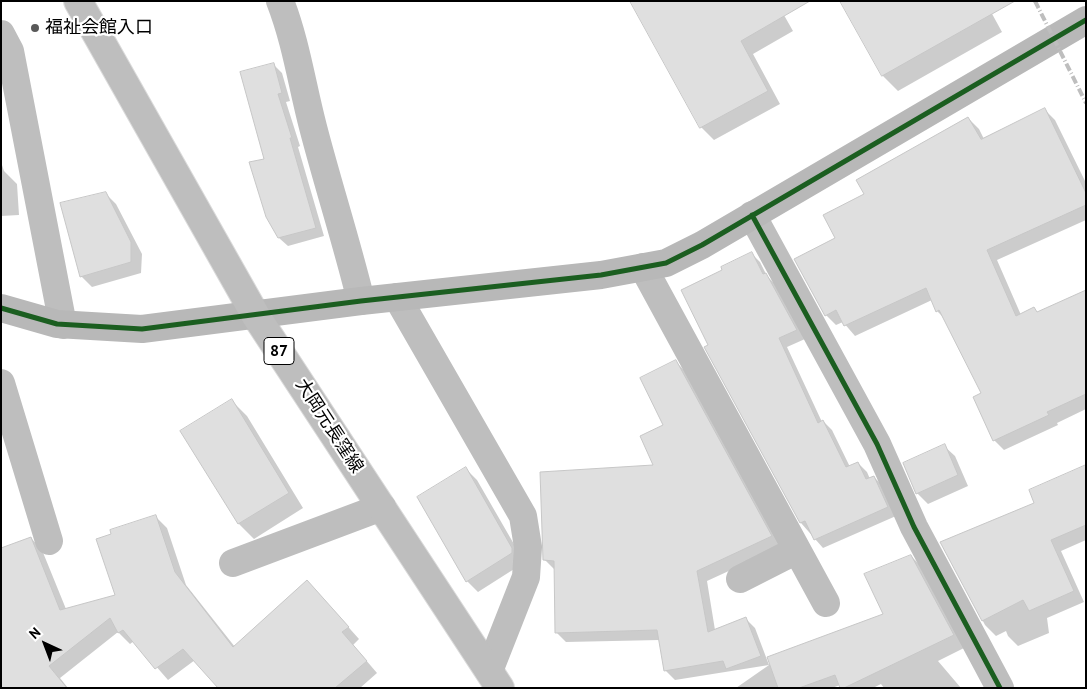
<!DOCTYPE html>
<meta charset="utf-8">
<style>
body{margin:0}
#map{position:relative;width:1087px;height:689px;overflow:hidden;background:#fff;font-family:"PT Sans",sans-serif}
canvas{display:block}
.frame{position:absolute;inset:0;border:2px solid #000;pointer-events:none}
.north{position:absolute;left:20px;top:619px;width:50px;height:50px;-webkit-text-stroke:4px #fff;paint-order:stroke;rotate:317deg;font-size:14px;font-weight:700;line-height:20px;text-align:center;color:#000}
.north::after{content:'';display:block;margin:auto;width:18px;height:22px;background:#000;clip-path:polygon(50% 0,100% 100%,50% 72%,0 100%)}
</style>
<div id="map">
<canvas width="1087" height="689"></canvas>
<div class="frame"></div>
<div class="north">N</div>
</div>
<script>
const g = document.querySelector('canvas').getContext('2d');
g.lineJoin = 'round';
function fillPath(path, color) {
  g.fillStyle = color;
  g.fill(path, 'evenodd');
}
function stroke(path, color, width, dash) {
  g.strokeStyle = color;
  g.lineWidth = width;
  g.lineCap = dash ? 'butt' : 'round';
  g.setLineDash(dash || []);
  g.stroke(path);
}
function label(font, color, halo, rows, align = 'center') {
  g.font = font + ' "PT Sans","Noto Sans JP",sans-serif';
  g.lineWidth = 4.5;
  g.setLineDash([]);
  g.textBaseline = 'middle';
  g.strokeStyle = halo;
  g.fillStyle = color;
  for (const [text, x, y, turn = 0] of rows) {
    g.save();
    g.translate(x, y);
    g.rotate((+turn || 0) * Math.PI / 180);
    g.textAlign = isNaN(turn) ? turn : align;
    if (halo) g.strokeText(text, 0, 0);
    g.fillText(text, 0, 0);
    g.restore();
  }
}
const shadow = new Path2D(`
 M632,1h144l17,30 -40,23 27,50 -66,36 -13,-13z
 M841,1h144l17,31 -104,59 -15,-15z
 M273,64l9,9 8,28 -4,1 14,44 -2,1 26,89 -36,10 -9,-8 -14,-78z
 M1045,110l10,10 31,63v37l-89,40 24,55 13,-6 4,4 48,-22v118l-29,14 1,2 -54,25 -10,-10 -11,-47 -38,-74 -8,-8 -5,-11 -77,36 -12,-14 -7,3 -10,-10 11,-76 29,-45 102,-76 11,11 5,10z
 M1,162l3,9 13,13 2,31 -18,1z
 M105,193l11,11 26,50 -1,19 -49,14 -11,-11z
 M751,253l9,9 7,14 7,7 31,56 -18,8 35,75 1,-1 9,9 18,37 8,-4 9,9 3,7 4,-2 9,9 13,30 -73,32 -22,-25 -95,-176 4,-2 13,-75z
 M676,362l10,10 95,175 -74,34 8,49 30,-12 10,10 14,37 23,-16 93,-34 26,-59 9,9 44,83 -26,13 23,27h-77l-3,-4 -8,4h-31l-2,-3 -8,3h-96l33,-23 -94,15 -10,-10 -5,-30 -94,2 -9,-9 -2,-63 -10,-10 110,-94z
 M232,401l15,15 56,92 -49,31 -15,-15 -57,-92z
 M944,446l11,10 13,30 -40,18 -11,-11z
 M1086,466v74l-25,11 23,51 -37,16 2,15 -31,13 -10,-10 -2,-5 -10,5 -11,-11 -43,-82 94,-39z
 M466,469l11,11 45,78v6l-44,28 -11,-11z
 M156,517l11,11 19,57 49,62 83,-54 41,46 -6,6 24,28 -17,15h-140l-25,-28 -27,20 -34,-39 -4,3 -12,-12 -58,46 8,10h-67l30,-150 11,12 24,59 50,-13z`);
const building = new Path2D(`
 M630,1h180l-69,40 27,50 -68,37z
 M840,1h175l-133,75z
 M274,63l8,30 -4,1 14,44h-2l26,90 -38,10 -12,-21 -17,-55 15,-3 -24,-87z
 M1045,108l41,85v12l-99,45 29,66 18,-9 3,5 49,-22v104l-39,18 2,3 -56,26 -20,-44 8,-4 -42,-83 -3,2 -10,-24 -82,38 -8,-16 -11,6 -31,-57 41,-21 -12,-23 41,-21 -8,-14 112,-63 13,22z
 M106,192l25,50v20l-51,15 -20,-74z
 M752,252l11,22 3,-1 31,57 -18,8 39,85 5,-3 23,47 12,-5 8,17 8,-3 14,31 -74,33 -9,-19 -5,2 -96,-176 4,-2 -27,-55 41,-20 -1,-3z
 M676,360l96,176 -75,35 11,61 38,-15 15,39 -35,13 -3,-8 -59,10 -7,-41 -102,3 -1,-72 -11,-1 -3,-88 113,-7 -13,-29 23,-11 -23,-47z
 M232,399l57,94 -51,31 -58,-93z
 M945,444l13,31 -42,19 -13,-31z
 M1086,465v60l-35,15 23,51 -45,20 -6,-11 -41,21 -42,-79 94,-39 -5,-13z
 M466,467l46,81v5l-46,29 -49,-85z
 M156,515l19,57 58,75 74,-67 42,47 -7,5 25,29 -32,27h-117l-35,-39 -28,20 -32,-39 -5,3 -8,-15 -61,48 18,22h-66v-140l30,-11 29,73 55,-15 -19,-56 15,-5 -1,-4z
 M911,555l43,80 -110,53h-4l-5,-13 -36,13h-21l-11,-31 116,-43 -19,-40z`);
const street = new Path2D(`
 M280,1c16,41 22,84 33,126 15,58 34,116 48,174
 M1,34l9,17 53,274
 M752,215l125,229 37,83 86,161
 M643,267l183,336
 M397,297l126,219 5,31 -2,30 -37,94
 M1,383l48,158
 M233,563l149,-56
 M740,579l57,-29`);
const secondary = new Path2D(`
 M1,308l56,16 85,5 219,-28 240,-26 65,-12 36,-18 384,-225`);
const primary = new Path2D(`
 M78,1l178,315 244,372`);
const rail = new Path2D(`
 M1035,1l51,102`);
const cycleway = new Path2D(`
 M752,215l125,229 37,83 86,161
 M1,308l56,16 85,5 219,-28 240,-26 65,-12 36,-18 384,-225`);
const markers = [
 [35,28,5,"#595959"]
];
const shields = [
 [279,351,30]
];
const shieldNames = [
 ["87",279,351]
];
const poiNames = [
 ["福祉会館入口",45,28]
];
const streetNames = [
 ["大岡元長窪線",329,426,57]
];
fillPath(shadow, '#0003');
fillPath(building, '#dfdfdf');
stroke(building, '#c7c7c7', 1);
stroke(primary, '#dbdbdb', 30);
stroke(street, '#bebebe', 28);
stroke(secondary, '#b8b8b8', 28);
stroke(primary, '#bebebe', 28);
stroke(rail, '#bebebe', 4, [8, 2.5, 1, 2.5]);
stroke(cycleway, '#1b5e20', 5);
for (const [x, y, r, color] of markers) {
  const dot = new Path2D();
  dot.arc(x, y, r, 0, 2 * Math.PI);
  g.fillStyle = color;
  g.fill(dot);
  stroke(dot, '#fff', 2);
}
for (const [x, y, w] of shields) {
  const box = new Path2D();
  box.roundRect(x - w / 2, y - 13.5, w, 27, 4);
  g.fillStyle = '#fff';
  g.fill(box);
  stroke(box, '#000', 1);
}
label('bold 16px', '#000', null, shieldNames);
label('18px', '#000', '#fff', poiNames, 'left');
label('18px', '#000', '#fff', streetNames);
</script>
